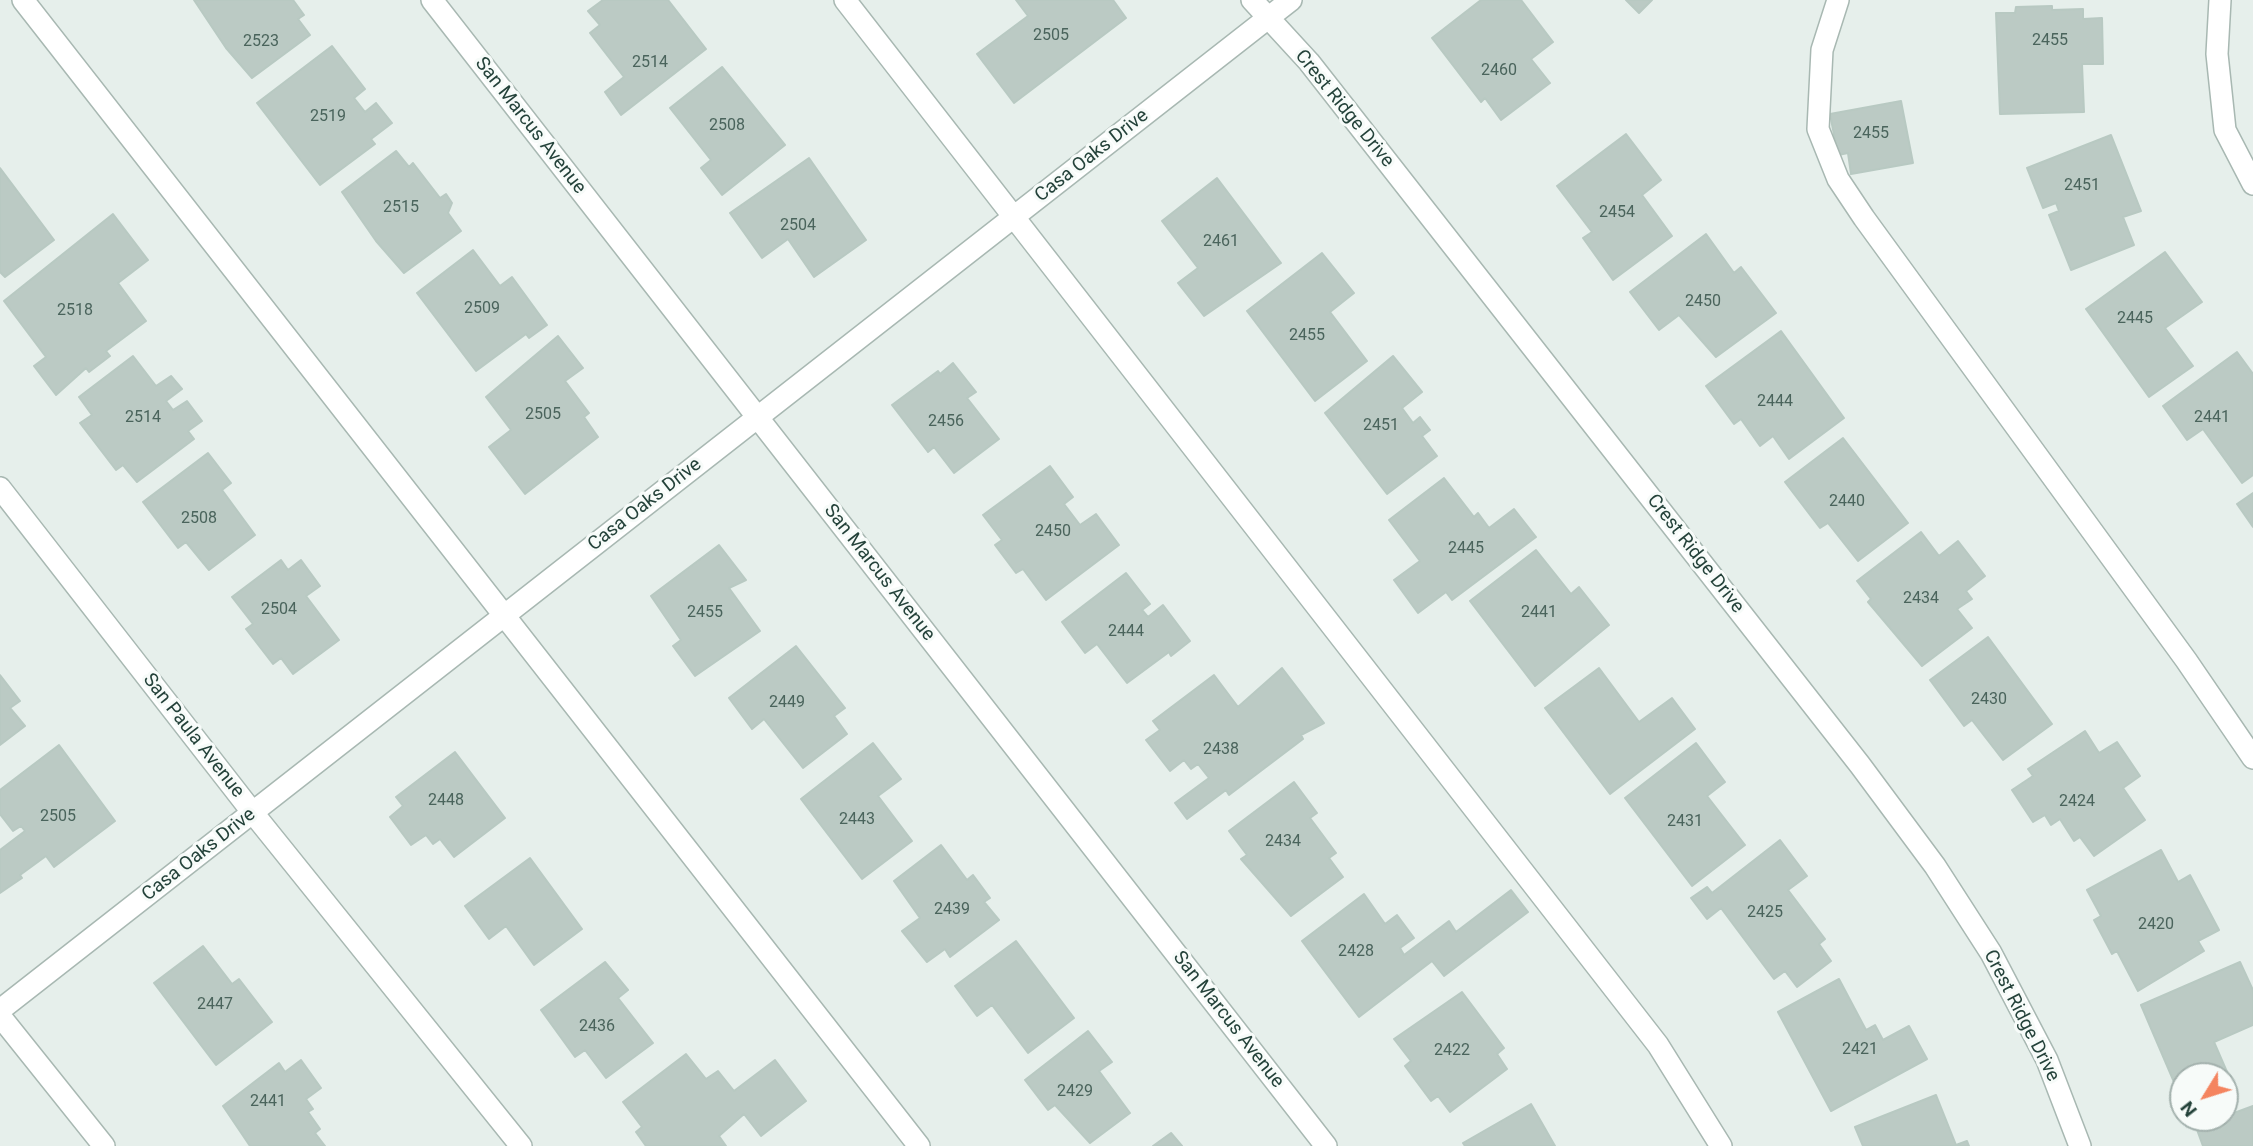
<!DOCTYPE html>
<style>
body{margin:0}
#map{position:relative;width:2253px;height:1146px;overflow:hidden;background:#e6efeb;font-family:Roboto,sans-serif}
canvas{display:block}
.north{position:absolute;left:2169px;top:1062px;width:70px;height:70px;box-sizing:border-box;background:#f7fbf9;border:2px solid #a3b1ad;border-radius:50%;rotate:232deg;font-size:19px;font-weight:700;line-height:28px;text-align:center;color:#24423a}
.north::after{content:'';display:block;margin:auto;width:24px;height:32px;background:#f4845f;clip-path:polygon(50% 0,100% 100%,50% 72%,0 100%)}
</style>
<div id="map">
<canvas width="2253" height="1146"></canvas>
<div class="north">N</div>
</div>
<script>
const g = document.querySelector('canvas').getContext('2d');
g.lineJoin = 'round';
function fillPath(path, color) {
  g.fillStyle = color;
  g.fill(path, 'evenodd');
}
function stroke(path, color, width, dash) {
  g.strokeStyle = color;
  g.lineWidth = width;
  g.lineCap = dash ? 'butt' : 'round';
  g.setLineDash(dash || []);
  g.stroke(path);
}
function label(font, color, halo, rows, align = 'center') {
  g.font = font + ' Roboto,sans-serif';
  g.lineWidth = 6;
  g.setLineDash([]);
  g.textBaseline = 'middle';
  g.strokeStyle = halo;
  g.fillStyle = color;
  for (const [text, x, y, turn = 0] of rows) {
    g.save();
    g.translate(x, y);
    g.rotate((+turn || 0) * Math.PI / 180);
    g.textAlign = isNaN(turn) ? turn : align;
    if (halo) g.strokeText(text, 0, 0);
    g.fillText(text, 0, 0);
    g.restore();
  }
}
const building = new Path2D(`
 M194,0h99l11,15 -6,4 12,16 -58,43 -26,-30z
 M603,0h65l38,49 -85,66 -16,-23 19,-15 -34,-44 10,-8 -12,-14z
 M1016,0h97l13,18 -112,85 -37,-49 51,-38z
 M1481,0h40l32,42 -22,17 19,24 -49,37 -16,-22 -4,4 -49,-64z
 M1626,0h26l-13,13z
 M2052,6v4l31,-1v10l19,-1 1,46h-21l2,48 -84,2 -4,-101h19l1,-6z
 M332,46l33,43 -11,9 11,14 11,-9 16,20 -21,16 4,5 -55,41 -63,-82z
 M722,67l63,78 -63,50 -21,-27 10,-8 -41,-52z
 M1901,101l12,62 -62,11 -3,-21 -10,2 -8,-41z
 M1626,134l35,46 -19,15 30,41 -59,44 -30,-42 9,-6 -35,-46z
 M2111,135l30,76 -18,6 11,28 -63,25 -22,-55 10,-4 -3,-8 -13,5 -16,-40z
 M396,151l13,16 4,-4 27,35 6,-4 6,9 -4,10 13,18 -57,42 -28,-32 -34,-49z
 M809,158l57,82 -52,37 -26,-38 -26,19 -32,-45z
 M0,168l54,72 -49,37 -5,-5z
 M1217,178l64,85 -77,53 -26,-33 20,-15 -36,-47z
 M113,214l35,46 -30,23 28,38 -40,30 4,5 -21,16 -3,-4 -30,27 -22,-29 12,-9 -42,-56z
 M1706,234l28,39 7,-6 35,46 -60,44 -37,-42 -20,15 -29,-38z
 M473,250l27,36 12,-9 35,48 -18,13 -3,-4 -50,37 -59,-78z
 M2165,252l37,50 -37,26 28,38 -44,31 -63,-88z
 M1322,253l32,40 -24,19 37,49 -52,40 -68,-90z
 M1781,331l63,87 -55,41 -16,-23 -13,10 -19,-27 -7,5 -28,-38z
 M558,336l25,32 -18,13 24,32 -5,4 14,20 -73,57 -36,-47 22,-17 -25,-33z
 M2237,352l16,22v101l-11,8 -39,-54 -16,11 -24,-34z
 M133,356l23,30 15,-10 11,13 -16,12 7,9 14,-9 15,20 -14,10 6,8 -57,43 -14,-17 -7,5 -36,-47 12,-8 -13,-18z
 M1393,356l29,36 -20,16 11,15 7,-6 10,13 -8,6 15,20 -50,38 -62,-81z
 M953,363l23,29 -9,6 32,41 -45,34 -20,-26 -6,5 -36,-47 46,-34 2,3z
 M1843,438l65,85 -50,38 -30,-38 -8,5 -35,-46z
 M208,453l23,30 -9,7 33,45 -46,35 -23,-28 -8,6 -35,-46z
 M1050,466l23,31 -9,7 16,21 16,-11 23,31 -73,55 -23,-31 -7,4 -21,-28 7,-5 -19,-25z
 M1444,478l30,39 4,-4 11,15 25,-19 22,28 -84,63 -6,-8 -28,21 -24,-33 26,-19 -31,-41z
 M2253,493v34l-16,-23z
 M1921,532l18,24 19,-15 27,35 -19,15 6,8 -15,10 15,19 -50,38 -54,-64 3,-3 -14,-18z
 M719,545l27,35 -17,8 31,43 -65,45 -22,-30 8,-6 -30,-44z
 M1536,550l35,44 8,-7 30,38 -74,61 -65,-85z
 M281,560l7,10 13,-10 19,26 -14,10 33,44 -46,34 -12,-16 -8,6 -27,-35 7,-5 -21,-27z
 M1126,573l24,31 -8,6 6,7 15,-12 27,36 -19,15 -2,-4 -42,31 -30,-39 -12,9 -23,-31z
 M1988,637l64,87 -49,36 -31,-40 -8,6 -34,-46z
 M796,646l49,62 -11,8 13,18 -44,34 -39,-49 -12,10 -23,-31z
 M1282,668l42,55 -23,12 2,4 -74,56 -3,-5 -39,29 -12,-16 34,-25 -11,-14 -7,5 -7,-9 -14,11 -24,-31 14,-10 -7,-9 61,-46 24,32z
 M1599,668l40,54 33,-24 23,31 -85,65 -65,-86z
 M0,675l20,26 -10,7 15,18 -25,19z
 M2085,731l14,22 18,-11 23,34 -17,12 22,32 -51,36 -14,-19 -6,4 -14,-22 -9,6 -6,-10 -12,7 -21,-32 21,-14 -5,-7z
 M873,743l28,36 -23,17 34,45 -50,38 -61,-80z
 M1696,743l29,39 -18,14 38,49 -53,41 -67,-88z
 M59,745l56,76 -61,46 -8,-11 -26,19 2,3 -22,15v-43l25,-19 -4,-5 -8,5 -13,-17v-24z
 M455,752l50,66 -51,39 -14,-18 -7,5 -7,-9 -15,10 -21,-28 13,-11 -7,-9z
 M1294,782l23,31 -7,5 26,35 -7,5 14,19 -52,39 -50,-57 6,-4 -18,-24z
 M1780,840l27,36 -19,14 37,49 -6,5 12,17 -34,26 -12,-16 -11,8 -53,-71 -14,11 -16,-21 16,-11 5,6z
 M941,845l26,35 6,-5 17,23 -6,4 15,18 -49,37 -5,-8 -18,13 -25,-31 18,-13 -26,-37z
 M2161,850l17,32 12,-7 29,55 -21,11 6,10 -66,40 -21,-40 -5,3 -18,-34 7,-4 -14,-26z
 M530,858l52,71 -48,36 -28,-39 -17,13 -24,-33z
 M1511,890l17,22 -84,64 -12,-15 -73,56 -57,-76 62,-47 21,30 12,-9 17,23 -14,10 4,7 45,-34 7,11z
 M1016,941l58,77 -46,35 -36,-48 -15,11 -22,-30z
 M203,946l29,38 7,-5 33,43 -56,43 -62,-82z
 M605,962l23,28 -10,8 35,45 -47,35 -21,-28 -10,7 -34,-47z
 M2240,962l13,28v35l-39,17 20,46 -9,4v-16h-42v27l-42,-98z
 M1839,979l27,51 9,-5 8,15 26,-14 18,33 -96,52 -53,-99z
 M1462,992l42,56 -7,6 10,15 -57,43 -12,-16 -7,5 -26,-35 6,-5 -17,-22z
 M1088,1031l24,31 -13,9 31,42 -40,30 -35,-38 -7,5 -23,-30z
 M686,1054l20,25 12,-8 16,20 41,-31 31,41 -45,35 -17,-22 -25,22 7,10h-80l-10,-14 6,-5 -19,-25z
 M301,1060l20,28 -15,11 7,10 -5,3 12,17 -5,4 10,13h-75l-27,-40 56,-43 6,9z
 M1936,1095l20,50 11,-4 2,5h-106l-8,-19z
 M1531,1104l24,42h-90l-2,-3z
 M2253,1106v40h-50l-7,-19z
 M1171,1133l11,13h-29z`);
const minor = new Path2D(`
 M23,0l896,1146
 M432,0l894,1146
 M845,0l813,1045 63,101
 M1252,0l57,62 551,703 75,101 56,87 56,107 33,86
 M1838,0l-16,50 -4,79 20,50 26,39 322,442 67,98
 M2220,0l-3,54 8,76 28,54
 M0,488l253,325 268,333
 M0,1010l1291,-1010
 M0,1016l104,130`);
const numberNames = [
 ["2505",1051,36],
 ["2455",2050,41],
 ["2523",261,42],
 ["2514",650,63],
 ["2460",1499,71],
 ["2519",328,117],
 ["2508",727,126],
 ["2455",1871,134],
 ["2451",2082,186],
 ["2515",401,208],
 ["2454",1617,213],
 ["2504",798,226],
 ["2461",1221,242],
 ["2450",1703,302],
 ["2509",482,309],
 ["2518",75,311],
 ["2445",2135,319],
 ["2455",1307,336],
 ["2444",1775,402],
 ["2505",543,415],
 ["2514",143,418],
 ["2441",2212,418],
 ["2456",946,422],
 ["2451",1381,426],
 ["2440",1847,502],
 ["2508",199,519],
 ["2450",1053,532],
 ["2445",1466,549],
 ["2434",1921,599],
 ["2504",279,610],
 ["2455",705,613],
 ["2441",1539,613],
 ["2444",1126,632],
 ["2430",1989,700],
 ["2449",787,703],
 ["2438",1221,750],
 ["2448",446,801],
 ["2424",2077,802],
 ["2505",58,817],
 ["2443",857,820],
 ["2431",1685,822],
 ["2434",1283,842],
 ["2439",952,910],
 ["2425",1765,913],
 ["2420",2156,925],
 ["2428",1356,952],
 ["2447",215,1005],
 ["2436",597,1027],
 ["2421",1860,1050],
 ["2422",1452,1051],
 ["2429",1075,1092],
 ["2441",268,1102]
];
const streetNames = [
 ["Crest Ridge Drive",1344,109,51],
 ["San Marcus Avenue",530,126,52],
 ["Casa Oaks Drive",1092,156,-38],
 ["Casa Oaks Drive",645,505,-38],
 ["Crest Ridge Drive",1695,554,52],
 ["San Marcus Avenue",879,573,52],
 ["San Paula Avenue",193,736,52],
 ["Casa Oaks Drive",199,855,-38],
 ["Crest Ridge Drive",2021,1016,63],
 ["San Marcus Avenue",1228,1020,52]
];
fillPath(building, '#bbcac4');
stroke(building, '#b8c9c2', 2);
stroke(minor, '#a8b8b2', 24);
stroke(minor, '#fff', 21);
label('16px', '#4a645c', null, numberNames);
label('19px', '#24423a', '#f7fbf9', streetNames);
</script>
